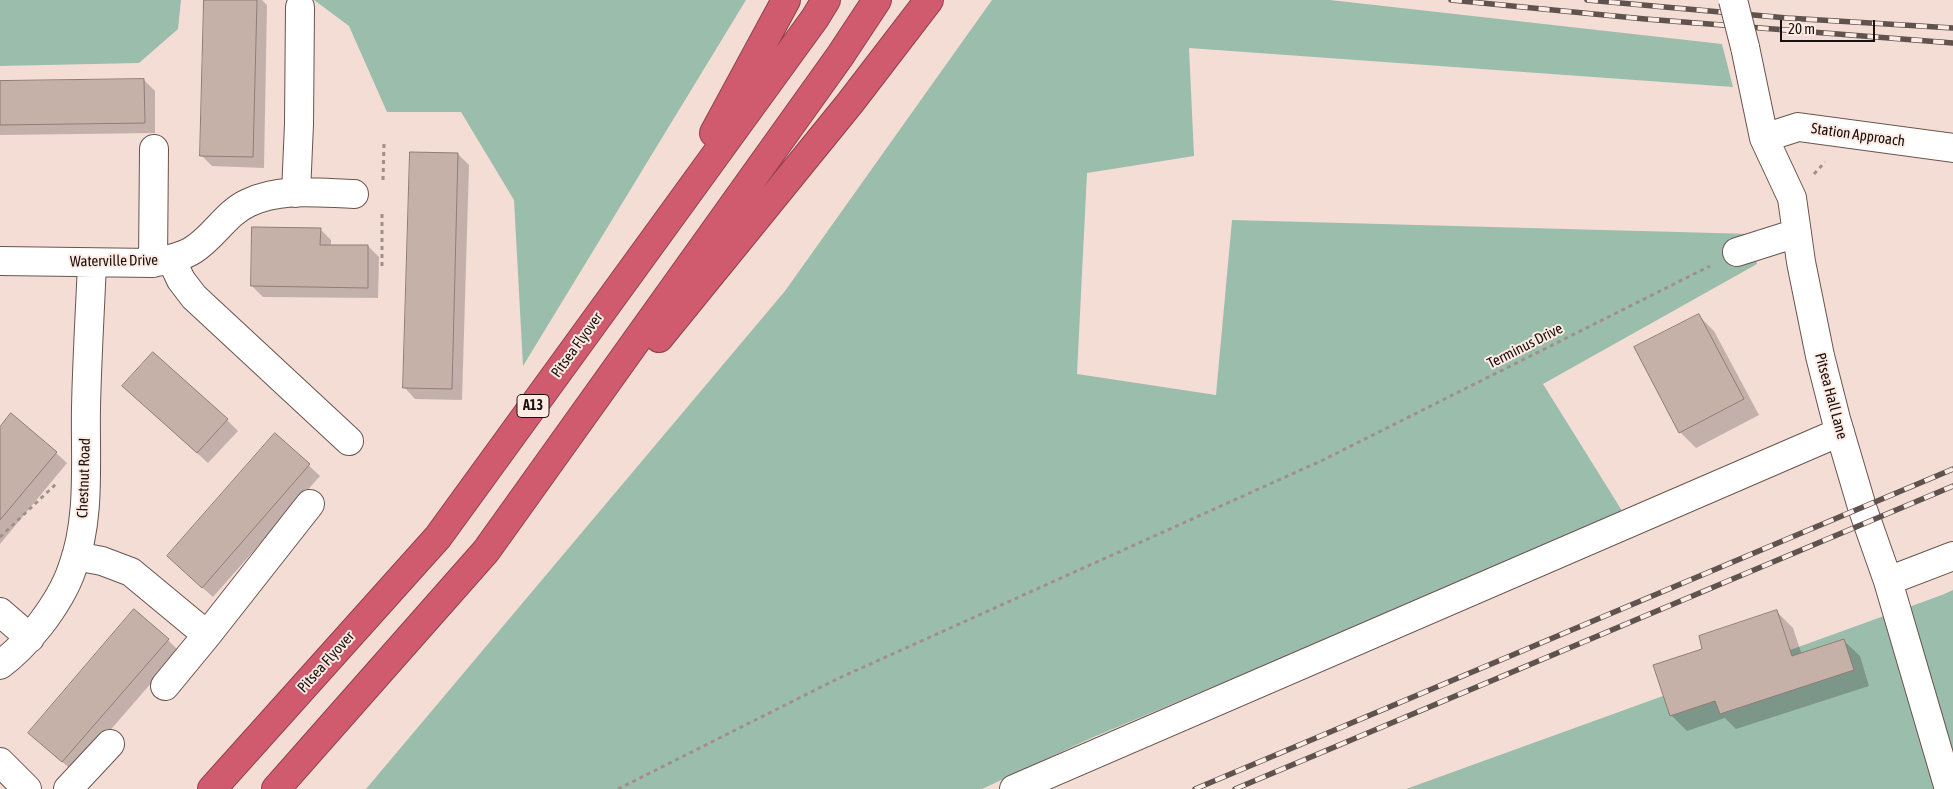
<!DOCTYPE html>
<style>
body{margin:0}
#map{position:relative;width:1953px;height:789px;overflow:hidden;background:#f4ddd5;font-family:"Asap Condensed",sans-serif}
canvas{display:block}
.scale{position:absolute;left:1780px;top:20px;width:95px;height:22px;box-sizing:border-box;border:2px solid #18100e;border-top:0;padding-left:6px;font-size:15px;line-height:18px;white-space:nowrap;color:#18100e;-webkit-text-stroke:4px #feebe4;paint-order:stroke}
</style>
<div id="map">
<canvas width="1953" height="789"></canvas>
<div class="scale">20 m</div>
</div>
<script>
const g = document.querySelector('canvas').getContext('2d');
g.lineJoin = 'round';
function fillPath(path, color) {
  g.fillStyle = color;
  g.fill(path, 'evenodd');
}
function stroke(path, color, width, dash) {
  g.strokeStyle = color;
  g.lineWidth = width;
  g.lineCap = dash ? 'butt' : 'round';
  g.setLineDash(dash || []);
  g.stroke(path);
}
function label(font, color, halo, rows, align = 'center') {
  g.font = font + ' "Asap Condensed",sans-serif';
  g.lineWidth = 4;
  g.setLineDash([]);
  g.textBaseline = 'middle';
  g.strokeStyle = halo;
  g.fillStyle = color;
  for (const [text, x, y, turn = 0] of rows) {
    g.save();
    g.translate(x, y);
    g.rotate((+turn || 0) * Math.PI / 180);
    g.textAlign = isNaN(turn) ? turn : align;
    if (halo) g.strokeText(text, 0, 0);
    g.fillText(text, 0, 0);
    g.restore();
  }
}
const green = new Path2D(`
 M0,0h181l-3,29 -39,34 -139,3z
 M314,0h432l-223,366 -9,-166 -53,-88h-74l-38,-86z
 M992,0h338l392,44 11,43 -544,-39 5,108 -107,17 -10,201 139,21 16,-175 520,14 5,30 -214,120 81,130 -535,225 -107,50h-616l419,-498z
 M1953,590v199h-547l536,-194z`);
const shadow = new Path2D(`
 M205,0h57l5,5 -3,163 -52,-2 -11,-11z
 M144,80l11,11v42l-155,2v-53z
 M458,154l11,11 -7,235 -47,-1 -10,-11z
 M320,229l11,11v6h37l11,11 -1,41 -115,-1 -11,-11z
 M1698,315l16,16 45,84 -63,33 -16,-16z
 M135,397l92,23 11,11 -30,32z
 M0,429l56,24 11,10 -67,81z
 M276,435l44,41 -107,121 -34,-30z
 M1777,612l16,16 9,27 42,-14 16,15 9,30 -133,43 -11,-11 -38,13 -16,-16 33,-65z
 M168,640l11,11 -105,121 -34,-29z`);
const building = new Path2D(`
 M204,0h53l-4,157 -53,-1z
 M144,79l1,44 -145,2v-44z
 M410,152l48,1 -6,236 -49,-1z
 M252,227l69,1 -1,17h48v43l-117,-2z
 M1699,314l45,85 -65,34 -45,-86z
 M153,352l75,67 -31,34 -75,-67z
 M11,413l46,39 -57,68v-93z
 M275,433l35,31 -108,124 -35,-32z
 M134,609l35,30 -107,123 -34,-29z
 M1777,610l15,46 52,-17 10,31 -134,44 -5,-13 -45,15 -17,-51 49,-16 -3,-13z`);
const path = new Path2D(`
 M1814,174l11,-12
 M383,180l1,-36
 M382,266v-56
 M0,537l56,-53
 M618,789l219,-110 486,-219 387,-194`);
const minor = new Path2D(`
 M1745,47l19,91 28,60 9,64 19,94 16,63 26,88 26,74 61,208
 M1764,138l34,-11 155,21
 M296,193l3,-69 1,-117
 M1737,252l60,-19
 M171,259l10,21 13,17 155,144
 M0,261l153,2c13,-3 29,-6 40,-13 21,-13 33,-37 55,-47 33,-16 72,-10 106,-9
 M153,263l1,-114
 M76,556l26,5 29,11 76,63 103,-131
 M1888,581l65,-25
 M0,612l30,26
 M0,665c15,-11 28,-25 40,-40 13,-17 25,-35 32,-56 19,-50 13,-108 14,-161 1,-49 4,-97 6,-145
 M165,686l42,-51
 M0,762l27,27
 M68,789l42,-45
 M1014,789l826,-357`);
const highway = new Path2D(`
 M714,133l72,-133
 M659,338l191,-235 79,-103
 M212,789l226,-252 377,-519 11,-18
 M276,789l210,-238 354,-495 37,-56`);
const rail = new Path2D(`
 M1451,0l194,19 308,24
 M1587,0l200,18 166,10
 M1195,789l758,-320
 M1235,789l718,-303`);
const minorBridge = new Path2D(`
 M1733,0l12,47`);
const shields = [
 [533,406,32]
];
const shieldNames = [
 ["A13",533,406]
];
const streetNames = [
 ["Station Approach",1858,135,8],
 ["Waterville Drive",114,261,-1],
 ["Pitsea Flyover",577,345,-54],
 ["Terminus Drive",1525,346,-27],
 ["Pitsea Hall Lane",1831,396,75],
 ["Chestnut Road",84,478,-88],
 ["Pitsea Flyover",326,662,-48]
];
fillPath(green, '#9bbdac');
fillPath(shadow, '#0003');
fillPath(building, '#c6b1a9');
stroke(building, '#907c74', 1);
stroke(minor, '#68554e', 30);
stroke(highway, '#90414d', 30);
stroke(path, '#a1908a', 3, [4, 4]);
stroke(minor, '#fff', 28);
stroke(highway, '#d05b6f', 28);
stroke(rail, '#5f534f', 5.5);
stroke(rail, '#feebe4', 4, [11]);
stroke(minorBridge, '#68554e', 30, []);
stroke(minorBridge, '#fff', 28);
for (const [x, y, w] of shields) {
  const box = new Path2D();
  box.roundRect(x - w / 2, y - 11.5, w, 23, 4);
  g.fillStyle = '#feebe4';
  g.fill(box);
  stroke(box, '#18100e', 1);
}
label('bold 14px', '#18100e', null, shieldNames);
label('15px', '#18100e', '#feebe4', streetNames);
</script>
